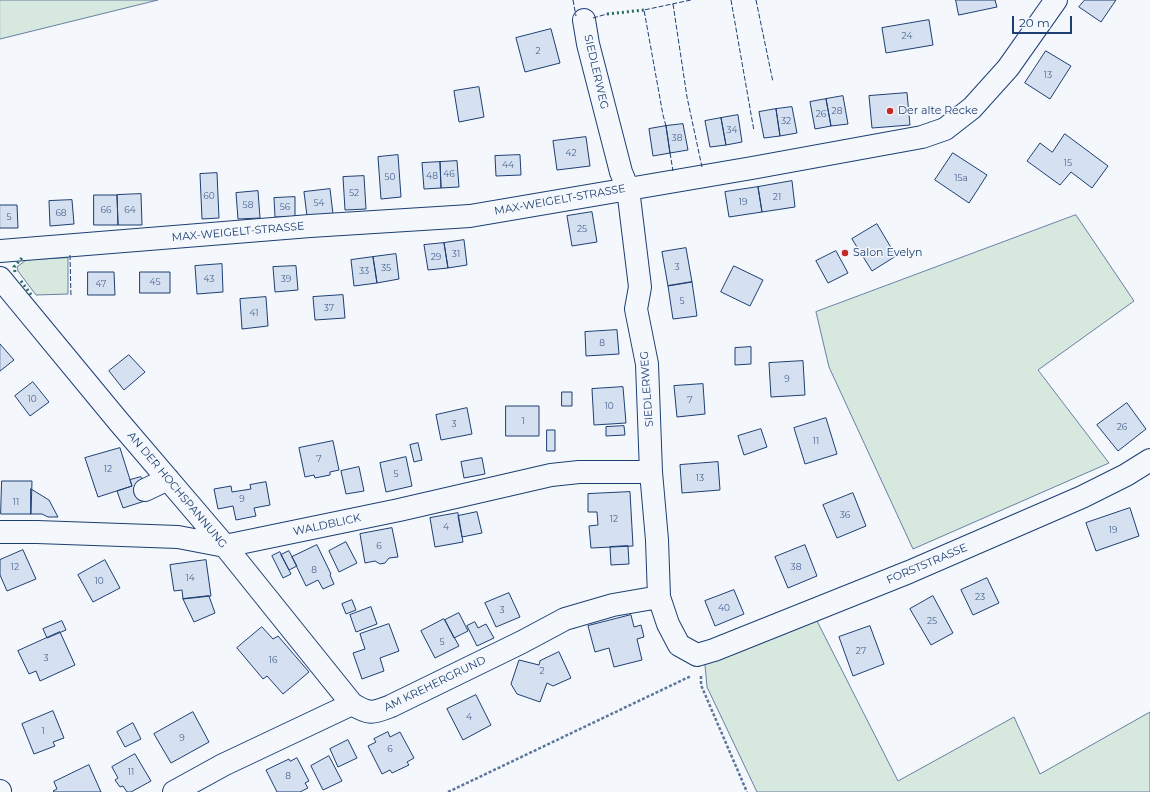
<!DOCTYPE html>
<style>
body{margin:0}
#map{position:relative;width:1150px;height:792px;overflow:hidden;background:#f4f7fb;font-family:Montserrat,sans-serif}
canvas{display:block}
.scale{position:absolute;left:1012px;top:16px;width:60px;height:18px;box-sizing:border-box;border:2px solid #1d3f73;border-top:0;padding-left:5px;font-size:12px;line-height:14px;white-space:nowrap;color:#1d3f73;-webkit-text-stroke:3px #f4f7fb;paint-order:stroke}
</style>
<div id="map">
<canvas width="1150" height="792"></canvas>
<div class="scale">20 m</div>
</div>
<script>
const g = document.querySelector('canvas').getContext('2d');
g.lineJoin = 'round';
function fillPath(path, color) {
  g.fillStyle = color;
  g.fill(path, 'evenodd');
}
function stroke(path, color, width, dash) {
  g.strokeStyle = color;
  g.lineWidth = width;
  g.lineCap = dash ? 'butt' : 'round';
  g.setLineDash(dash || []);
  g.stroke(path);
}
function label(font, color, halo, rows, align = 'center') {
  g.font = font + ' Montserrat,sans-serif';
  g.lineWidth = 3;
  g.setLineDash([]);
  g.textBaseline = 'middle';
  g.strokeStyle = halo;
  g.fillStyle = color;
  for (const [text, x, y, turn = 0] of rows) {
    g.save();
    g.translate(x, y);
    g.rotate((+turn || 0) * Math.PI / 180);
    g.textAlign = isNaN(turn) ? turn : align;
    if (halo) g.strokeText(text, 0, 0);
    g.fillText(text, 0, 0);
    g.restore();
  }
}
const green = new Path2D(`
 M0,0h158l-158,39z
 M1076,215l58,86 -96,69 71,93 -196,86 -84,-182 -13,-55z
 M68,258v36l-32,1 -18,-24 -1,-4 9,-7z
 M816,619l82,162 116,-64 26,57 110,-62v80h-393l-50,-105 -2,-22z`);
const building = new Path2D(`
 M956,0h39l2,7 -38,8z
 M1085,0h31l-15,22 -22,-15z
 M929,20l4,25 -47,8 -4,-25z
 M551,29l9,34 -35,9 -9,-34z
 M1046,51l25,15 -21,33 -25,-16z
 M479,87l5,30 -25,5 -5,-31z
 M907,93l3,32 -38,3 -3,-32z
 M843,96l5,28 -17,2 -5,-27z
 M826,99l5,27 -16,3 -5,-27z
 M792,107l5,26 -17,3 -4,-27z
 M776,109l4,27 -16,2 -5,-26z
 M738,115l4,27 -16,3 -5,-27z
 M721,118l5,27 -16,2 -5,-26z
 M683,124l5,26 -18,3 -4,-27z
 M666,126l4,27 -17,3 -4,-27z
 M1065,134l43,32 -16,22 -21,-16 -11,13 -33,-24 13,-18 12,9z
 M586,137l4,29 -33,4 -4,-29z
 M953,153l34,22 -18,28 -34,-23z
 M398,155l3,42 -20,2 -3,-42z
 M520,155l1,20 -25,1 -1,-20z
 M457,161l2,26 -18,1 -1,-26z
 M440,162l1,26 -17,1 -2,-26z
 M217,173l2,45 -17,1 -2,-45z
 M364,176l2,33 -21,1 -2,-33z
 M792,181l3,26 -33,5 -4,-25z
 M758,187l4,25 -33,5 -4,-25z
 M330,189l3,25 -26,2 -3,-24z
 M258,191l2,27 -22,1 -2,-26z
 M141,194l1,31h-24l-1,-30z
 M94,195h23l1,30h-24z
 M295,197v20h-20l-1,-19z
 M72,200l2,24 -24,2 -1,-25z
 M0,205h17l1,23h-18z
 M592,212l5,30 -25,4 -5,-30z
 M877,224l19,32 -24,15 -20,-32z
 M464,240l3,25 -19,3 -4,-25z
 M444,243l4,25 -20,2 -4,-25z
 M686,248l6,34 -24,4 -6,-34z
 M836,251l12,22 -20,10 -12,-22z
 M396,254l3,25 -22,4 -4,-26z
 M373,257l4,26 -23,3 -3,-26z
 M222,264l1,28 -26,2 -2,-28z
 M296,266l2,24 -23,2 -2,-25z
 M734,266l29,14 -13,26 -29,-14z
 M88,272h26l1,23h-27z
 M140,272h30v21h-30z
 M692,282l5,34 -24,3 -5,-33z
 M343,295l2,23 -30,2 -2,-23z
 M266,297l2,29 -26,3 -2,-30z
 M617,330l2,24 -33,2 -1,-24z
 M0,344l14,16 -14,11z
 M751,347v17l-16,1v-17z
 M129,355l16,17 -21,18 -15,-19z
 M803,361l2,34 -34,2 -2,-34z
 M33,382l16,20 -19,14 -15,-20z
 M703,384l2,30 -28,3 -3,-31z
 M623,387l3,36 -32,2 -2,-36z
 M562,392h10v14h-10z
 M1127,403l19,26 -28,22 -21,-26z
 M506,406h33v30h-33z
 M467,408l5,26 -31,6 -5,-25z
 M826,418l11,36 -32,10 -11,-36z
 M624,426l1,9 -19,1v-9z
 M761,429l6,18 -23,8 -6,-19z
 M547,430h8v21h-8z
 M333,441l6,29 -9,2v3l-15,3 -1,-3 -9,2 -6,-29z
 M418,443l4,17 -8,2 -4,-17z
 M120,448l12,38 -34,11 -13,-39z
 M406,457l6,29 -26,6 -6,-29z
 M482,458l3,16 -21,4 -3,-16z
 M718,462l2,28 -38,3 -2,-28z
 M359,467l5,24 -18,3 -5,-23z
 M141,477l7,23 -25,8 -6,-17 15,-5 -2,-6z
 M2,481h30l-1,33h-30z
 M266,482l4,23 -16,3 2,8 -20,4 -3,-14 -15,3 -4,-20 17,-3 1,6 19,-3 -1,-4z
 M31,489l18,11 9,17h-10l-6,-3h-11z
 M630,492l3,54 -42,2 -2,-22 9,-1 -1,-13h-9v-18z
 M853,493l13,33 -29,12 -14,-33z
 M1130,508l9,28 -43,15 -10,-28z
 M477,512l5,21 -20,4 -4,-21z
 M458,513l5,29 -28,5 -5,-29z
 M392,528l6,29 -9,1 -4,5 -5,1 -5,-3 -10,2 -5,-29z
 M346,542l11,21 -18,9 -10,-21z
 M317,545l14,29 -1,1 4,9 -11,5 -5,-9 -12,6 -14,-29z
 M805,545l12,31 -29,12 -13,-31z
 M628,546l1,18 -18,1 -1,-18z
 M23,550l13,29 -29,12 -7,-16v-15z
 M289,551l8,15 -8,4 -8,-15z
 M280,552l11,22 -8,4 -11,-22z
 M105,560l15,28 -27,14 -15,-27z
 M206,560l5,36 -28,3 -1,-9 -8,1 -4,-26z
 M987,578l12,25 -26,12 -12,-25z
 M734,590l10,24 -29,12 -10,-25z
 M509,593l11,24 -24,10 -11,-24z
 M209,596l6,17 -21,9 -11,-23z
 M933,596l20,37 -22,12 -21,-36z
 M352,600l4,10 -10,4 -4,-10z
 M371,607l6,17 -21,8 -6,-17z
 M459,613l9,18 -14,7 -9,-18z
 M631,615l3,12 7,-2 3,12 -7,2 5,21 -28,7 -5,-19 -14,4 -7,-26z
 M444,619l15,27 -24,12 -14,-27z
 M62,621l4,9 -19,8 -4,-9z
 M475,622l3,6 8,-4 8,14 -17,8 -10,-20z
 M389,624l10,27 -19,7 4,13 -22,8 -9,-26 12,-4 -5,-15z
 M870,626l14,38 -31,12 -14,-39z
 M262,627l11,12 5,-3 31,36 -26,22 -16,-18 -4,3 -26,-31z
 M60,632l15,33 -35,16 -4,-10 -7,3 -11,-23z
 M559,652l12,26 -18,8 -6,-3 -7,19 -23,-8 -6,-10 8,-24 20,5 1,-4z
 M476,695l15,30 -28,15 -16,-31z
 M53,711l11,27 -11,4 2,4 -21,8 -12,-30z
 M193,712l16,30 -38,21 -17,-29z
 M133,723l8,16 -16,8 -8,-15z
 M388,732l2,5 10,-5 14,26 -7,4 2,3 -17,8 -2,-3 -8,4 -14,-28 8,-4 -2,-3z
 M348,740l9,18 -19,9 -8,-18z
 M135,754l16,27 -20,11h-4l-4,-6 -3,1 -5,-7 3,-2 -6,-11z
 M329,756l13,25 -19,9 -12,-24z
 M297,758l12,23 -4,2 3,5 -8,4h-23l-11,-22 23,-11 1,2z
 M89,765l12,27h-47l-1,-1 4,-2 -3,-7z`);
const path = new Path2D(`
 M701,676v9l46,107
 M448,792l243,-116`);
const minor = new Path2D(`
 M584,20l4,24 33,128 7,17 12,98 -4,22 11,55 4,108 6,68 2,57 9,27 11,21 18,10 17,-5 195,-78 173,-75 44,-22 24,-15
 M0,251l310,-25 160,-10 282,-48 170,-31 23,-8 27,-21 36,-40 48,-68
 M0,278l119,144 106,124 127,158c18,11 21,9 39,2l131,-64 43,-23 48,-14 46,-8
 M145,490l23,-11
 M0,532h37l141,5 47,9 174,-36 152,-35 28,-3h72
 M0,791v1
 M174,792l49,-27 129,-61`);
const hedge = new Path2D(`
 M607,14l37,-4
 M15,272l-1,-5 8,-9
 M21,281l11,15`);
const fence = new Path2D(`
 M573,0l3,16
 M731,0l23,131
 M756,0l17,82
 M673,4l14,93 15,70
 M593,18l14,-4
 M666,126l-3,-11 -19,-105 47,-10
 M670,153l3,18
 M70,255l1,42`);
const markers = [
 [890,111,4,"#c62828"],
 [845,253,4,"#c62828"]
];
const numberNames = [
 ["24",907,36],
 ["2",538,51],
 ["13",1048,75],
 ["28",837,111],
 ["26",821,114],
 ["32",786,121],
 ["34",732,130],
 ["38",677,138],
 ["42",571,153],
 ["15",1068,163],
 ["44",508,165],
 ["46",449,174],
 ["48",432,176],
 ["50",390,177],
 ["15a",961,178],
 ["52",354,193],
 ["60",209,196],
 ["21",777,197],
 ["19",743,202],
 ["54",319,203],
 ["58",248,205],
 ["56",285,207],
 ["66",106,210],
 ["64",130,210],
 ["68",61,213],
 ["5",9,217],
 ["25",582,229],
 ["31",456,254],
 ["29",436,257],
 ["3",677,267],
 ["35",386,268],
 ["33",364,271],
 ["43",209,279],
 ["39",286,279],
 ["45",155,282],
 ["47",101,284],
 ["5",682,301],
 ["37",329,308],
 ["41",254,313],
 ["8",602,343],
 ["9",787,379],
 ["10",32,399],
 ["7",690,400],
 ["10",609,406],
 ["1",523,421],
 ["3",454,424],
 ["26",1122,427],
 ["11",816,441],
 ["7",319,459],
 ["12",108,469],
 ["5",396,474],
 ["13",700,478],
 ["9",242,499],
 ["11",16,502],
 ["36",845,515],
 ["12",614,519],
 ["4",446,527],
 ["19",1113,530],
 ["6",379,546],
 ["12",15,567],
 ["38",796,567],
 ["8",314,570],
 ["14",190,578],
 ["10",99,581],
 ["23",980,597],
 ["40",724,608],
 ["3",502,610],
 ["25",932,621],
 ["5",442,642],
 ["27",861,651],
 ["3",46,658],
 ["16",273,660],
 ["2",542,671],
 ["4",469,717],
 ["1",43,731],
 ["9",182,738],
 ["6",390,749],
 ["11",131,772],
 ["8",288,776]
];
const streetNames = [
 ["SIEDLERWEG",596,72,77],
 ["MAX-WEIGELT-STRASSE",560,200,-10],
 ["MAX-WEIGELT-STRASSE",238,232,-5],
 ["SIEDLERWEG",647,389,-94],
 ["AN DER HOCHSPANNUNG",177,490,50],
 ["WALDBLICK",327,525,-12],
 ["FORSTSTRASSE",927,564,-23],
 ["AM KREHERGRUND",435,684,-26]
];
const poiNames = [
 ["Der alte Recke",898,111],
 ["Salon Evelyn",853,253]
];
fillPath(green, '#d7e8df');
stroke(green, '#687fa3', 1);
fillPath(building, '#d5e0f0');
stroke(building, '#1d3f73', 1);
stroke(minor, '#1d3f73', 24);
stroke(path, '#5e769c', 2.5, [3, 2]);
stroke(minor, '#f4f7fb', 22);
stroke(hedge, '#2c6c60', 3, [2, 3]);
stroke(fence, '#1d3f73', 1, [5, 2]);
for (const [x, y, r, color] of markers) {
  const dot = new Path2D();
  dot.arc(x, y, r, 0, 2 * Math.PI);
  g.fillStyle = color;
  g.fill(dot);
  stroke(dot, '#f4f7fb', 1.5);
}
label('9px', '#4b6792', null, numberNames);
label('11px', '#1d3f73', '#f4f7fb', streetNames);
label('11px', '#1d3f73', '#f4f7fb', poiNames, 'left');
</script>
